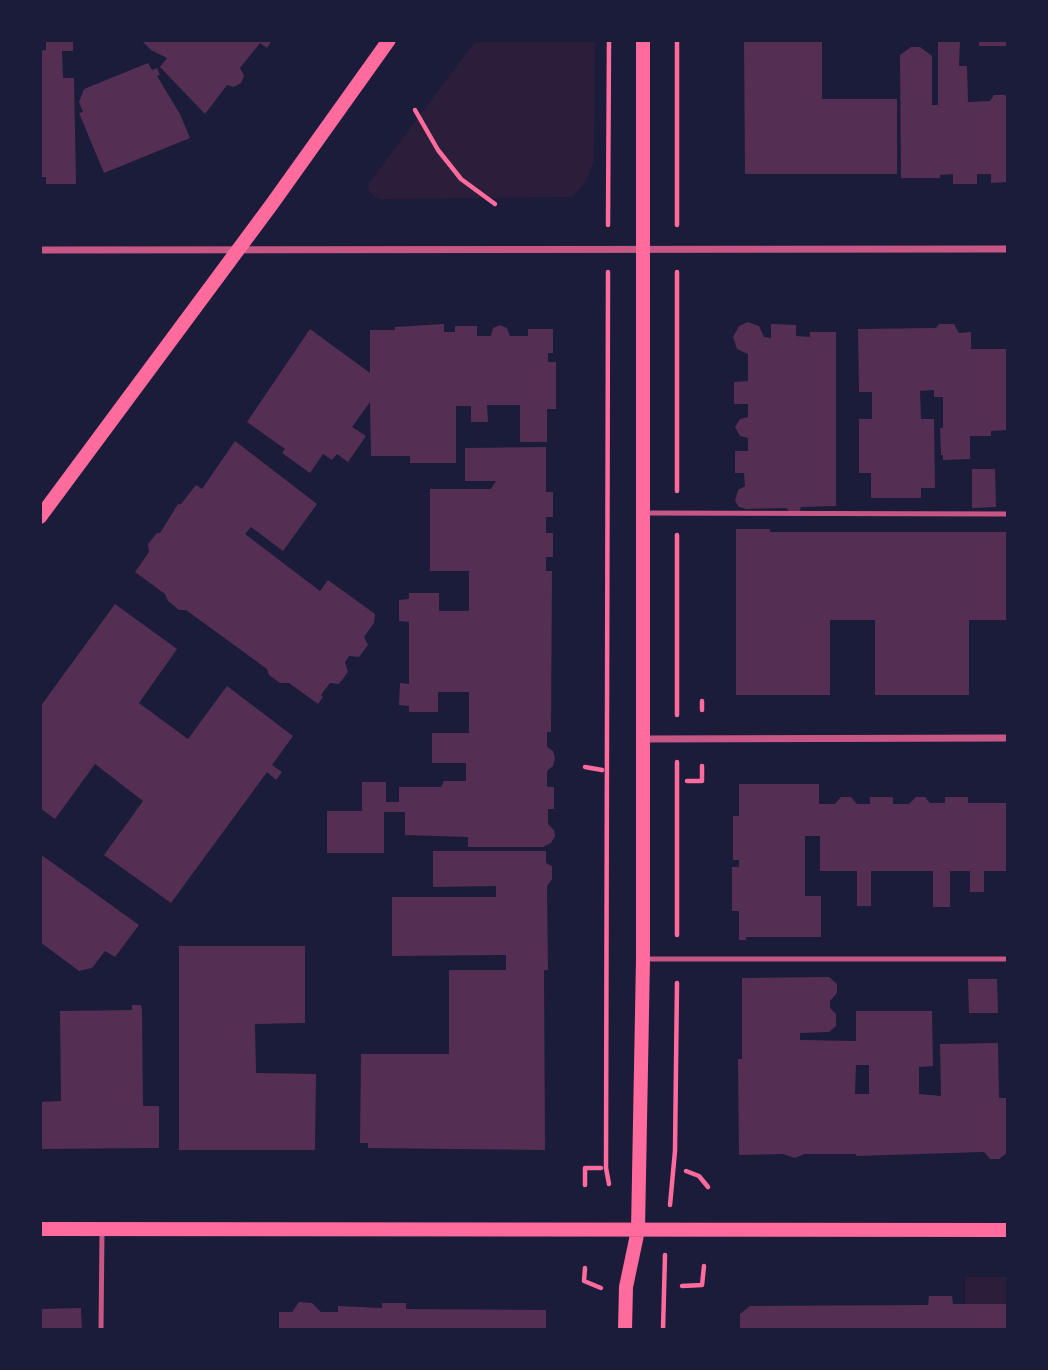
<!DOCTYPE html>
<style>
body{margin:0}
#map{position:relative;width:1048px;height:1370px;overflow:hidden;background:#1b1b3a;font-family:"Varela Round",sans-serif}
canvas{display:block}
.frame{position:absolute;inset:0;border:42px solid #1b1b3a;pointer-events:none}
</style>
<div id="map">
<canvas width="1048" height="1370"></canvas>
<div class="frame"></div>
</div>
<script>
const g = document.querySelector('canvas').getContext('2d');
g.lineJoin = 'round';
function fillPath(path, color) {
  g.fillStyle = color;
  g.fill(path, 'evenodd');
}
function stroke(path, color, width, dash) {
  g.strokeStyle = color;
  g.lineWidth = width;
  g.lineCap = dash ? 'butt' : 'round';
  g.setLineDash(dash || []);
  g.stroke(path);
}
const green = new Path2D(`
 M476,40h119l-1,120c-5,17 -9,27 -23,37l-190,2c-9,-3 -13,-5 -13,-15z
 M965,1277h43v27h-43z`);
const building = new Path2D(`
 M46,40h27v11h-11l1,27h11l2,106h-30v-7h-6v-126l6,-1z
 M141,40h131l-5,8 -7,-5 -20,25 4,8 -3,7 -7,4 -7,-2 -22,29 -45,-47 7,-9 -16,-8z
 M744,40h78v59h75v75h-152z
 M938,40h22l-1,26h8l1,36 22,-1 4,-6h11l3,3v84l-17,1v-9h-14v10h-24v-10l-13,1v3h-39l-1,-123 11,-8h9l12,9v49h6z
 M979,40h29v6h-29z
 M148,63l4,7 5,-2 3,7 -3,1 23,38 10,24 -86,35 -25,-60 4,-1 -4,-10 5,-13z
 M748,322l11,4 5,11 7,1v-14l25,1v11l14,1v-5h26v174l-35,1 -2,6h-8l-5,-5 -40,1 -7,-2 -4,-6 3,-11 7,-4 -1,-13h-9v-22h13v-13l-8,-2 -5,-9 5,-8 8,-2v-13h-14v-22l14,-1v-27l-11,-5 -4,-12 6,-11z
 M444,324v8h11v-6h22v10h14l2,-8 7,-3 7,3 3,8h18v-7h25v24h-5v9h8v47h-9v33h-27v-37h-33l1,17h-17v-16h-15v57h-46v-7h-39l-1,-54 -18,25 14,9 -18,26 -11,-8 -5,6 -9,-6 -13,19 -28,-20 3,-4 -38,-27 63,-93 60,44v-43h25v-3z
 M939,324h15l5,9 12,-1v17h37v81l-17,1v5h-21v23l-27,1v-5h-2l-1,-27h3v-31h-9v-7l-14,1 1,28h13l1,69h-14v10h-50v-25h-12v-54h13v-27h-13l-1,-63 78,-1z
 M235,441l82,63 -34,47 -32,-24 -6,7 75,57 8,-11 47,34 -1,9 -10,14 4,8 -9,12 -10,-1 -4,6 3,10 -9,12 -9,-1 -9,12 2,2 -5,7 -29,-21h-9l-11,-8 -2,-6 -81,-59h-7l-11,-9 -3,-7 -30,-22 14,-20 -1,-8 9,-11h3l18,-29h3l15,-19 6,4z
 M546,447v45h7v25h-7v16h7v24h-7v14h6l-1,161h-4v15l6,4 2,7 -2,8 -6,5v16h7v22h-6v15l6,6 1,6 -4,7 -8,4h-75v-10l-63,-2v-23h-21v41h-57v-42h35v-29h24v20h13v-15h42l3,-6h22v-18h-34v-30h37v-41h-31v20h-29v-6l-10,-1 1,-22 9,1v-62l-10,-1v-21l10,-1v-6h30v18h30v-40h-39v-82h61l5,-8h-31v-33z
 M972,469h23l1,38 -24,1z
 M736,529h34v3h238v88h-39v75h-94v-75h-45v75h-94z
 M115,604l62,45 -38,54 49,36 39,-53 66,50 -21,29 10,7 -6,8 -9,-8 -96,131 -67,-48 39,-54 -48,-37 -40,55 -15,-11v-101z
 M739,784h80v20h16l6,-7h10l6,7h13v-7h23v7h16l7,-7h9l5,6h15v-6h23v6h40v68h-24v21h-14v-21h-20v36h-17v-36h-62v35h-14v-35h-37v-35h-15v60h16v41h-75v3h-7v-29h-7v-44h7v-7h-6v-44h6z
 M433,851h113v12l6,3v13l-5,7 1,84h-4l1,180 -177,-2v-5h-8l1,-89h88v-84h57v-15l-114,1v-59h104v-11l-63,1z
 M40,854l99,71 -24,32 -10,-6 -13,17 -13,3 -39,-29z
 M179,946h126v77l-50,1 1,49 60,1 -1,76h-136z
 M829,977l8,7v9l-7,8v7l6,6v12l-7,6 -29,1v7l56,1v-30h76l1,55 -14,1v27l22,2 -1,-52 58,-1 1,55h9v54l-9,7h-9l-6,-7 -128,4v-2h-52l-9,4 -12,-4 -44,1 -1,-96h4v-81zM856,1065h13v29h-14z
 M968,979h29l1,34h-29z
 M132,1005h9l1,5 1,96h16v42l-119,1v-47l21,-1 -1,-90 72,-1z
 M929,1296h23l1,8h55v26h-268v-16l10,-8 178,-1z
 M299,1302l13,1 9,9h17v-6l44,2v-5h24v6l140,1v20h-267v-18h13z
 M81,1308l1,22h-42v-21z`);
const path = new Path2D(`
 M415,110l23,40 23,29 34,25
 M608,225l1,-185
 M677,225v-185
 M608,272l-2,896 3,16
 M677,272v219
 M677,535v180
 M702,701v9
 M585,767l17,3
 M687,781h15v-15
 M677,935v-173
 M686,1171l13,5 9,11
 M585,1185v-17h16
 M670,1205l5,-54 2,-168
 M585,1268l-1,13 17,7
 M682,1286l20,-1 2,-19
 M663,1330l2,-75`);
const service = new Path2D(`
 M645,513l363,1
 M643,959h365
 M101,1330l1,-99`);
const minor = new Path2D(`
 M40,250l968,-1
 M643,739l365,-1`);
const secondary = new Path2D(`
 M40,517l232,-313 117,-164
 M40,1229l968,1
 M625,1330l1,-43 12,-57 5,-271v-919`);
fillPath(green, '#2a1e3b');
fillPath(building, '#542f53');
stroke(path, '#ff6b9d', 4.5);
stroke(service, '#c65784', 5);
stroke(minor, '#c65784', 7);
stroke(secondary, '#ff6b9d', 14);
</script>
